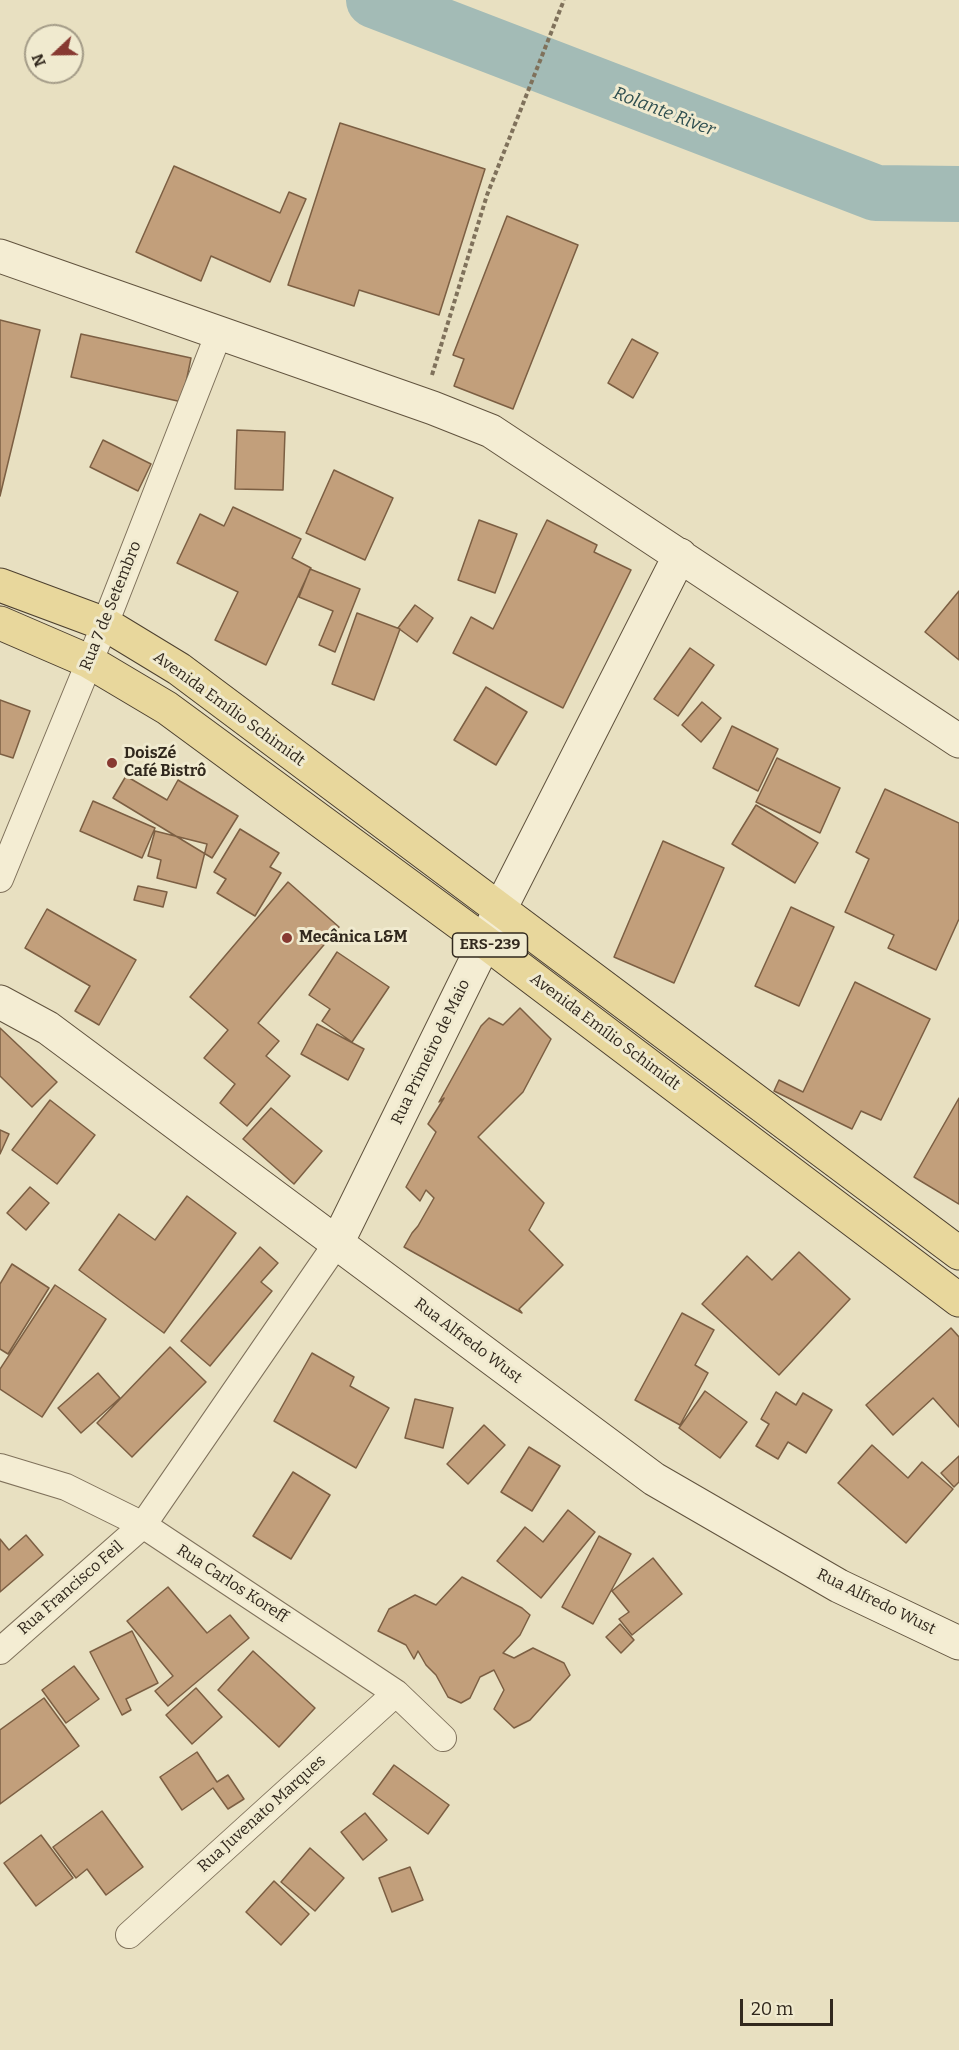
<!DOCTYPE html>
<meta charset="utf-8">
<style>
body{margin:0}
#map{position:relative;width:959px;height:2050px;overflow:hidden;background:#e8e0c1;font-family:Bitter,serif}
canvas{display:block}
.north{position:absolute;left:24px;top:24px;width:60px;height:60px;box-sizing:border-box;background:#f0eacf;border:2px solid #a49c88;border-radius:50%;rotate:248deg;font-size:16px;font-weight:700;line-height:24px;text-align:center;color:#31281d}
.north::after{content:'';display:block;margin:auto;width:21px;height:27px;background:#873931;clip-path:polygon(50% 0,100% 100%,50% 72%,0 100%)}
.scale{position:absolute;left:740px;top:1999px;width:93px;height:27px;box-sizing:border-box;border:3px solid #31281d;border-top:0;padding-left:8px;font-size:18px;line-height:21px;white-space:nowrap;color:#31281d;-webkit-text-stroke:4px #f0eacf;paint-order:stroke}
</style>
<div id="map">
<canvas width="959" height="2050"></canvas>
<div class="north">N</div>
<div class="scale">20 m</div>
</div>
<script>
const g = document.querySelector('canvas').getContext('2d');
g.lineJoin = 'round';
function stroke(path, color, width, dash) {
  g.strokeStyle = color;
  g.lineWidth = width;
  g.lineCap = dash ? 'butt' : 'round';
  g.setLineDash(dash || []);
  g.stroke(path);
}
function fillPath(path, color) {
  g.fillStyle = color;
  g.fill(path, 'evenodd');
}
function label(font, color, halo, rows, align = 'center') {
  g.font = font + ' Bitter,serif';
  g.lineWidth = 6;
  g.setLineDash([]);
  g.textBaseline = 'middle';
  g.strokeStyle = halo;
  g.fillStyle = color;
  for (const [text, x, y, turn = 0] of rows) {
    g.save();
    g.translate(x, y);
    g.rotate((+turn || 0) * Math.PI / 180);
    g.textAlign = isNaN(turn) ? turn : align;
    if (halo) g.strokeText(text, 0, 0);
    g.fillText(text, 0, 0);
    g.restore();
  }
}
const river = new Path2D(`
 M374,0l502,193 83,1`);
const building = new Path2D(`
 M340,123l145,46 -46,146 -80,-25 -5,16 -66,-21z
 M174,166l106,47 9,-21 17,7 -36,83 -59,-26 -10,25 -65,-29z
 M507,216l71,29 -65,164 -59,-23 10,-27 -11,-4z
 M0,320l40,10 -40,166z
 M81,334l110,24 -9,44 -111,-25z
 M632,339l26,14 -25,45 -25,-15z
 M237,430l48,2 -2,58 -48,-1z
 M103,440l48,24 -13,27 -48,-24z
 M334,470l59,28 -28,62 -59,-27z
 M233,507l68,32 -9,19 19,10 -45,97 -51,-25 23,-48 -61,-29 23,-49 24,12z
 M479,520l38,14 -22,59 -37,-13z
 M547,520l50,25 -3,7 37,18 -68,138 -110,-55 18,-36 22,12z
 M310,569l50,20 -25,63 -16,-7 14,-34 -34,-14z
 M959,591v69l-34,-28z
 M415,605l18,13 -16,24 -19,-14z
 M357,613l43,16 -26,71 -42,-16z
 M690,648l24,17 -36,51 -24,-17z
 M486,687l41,25 -31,53 -42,-25z
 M0,700l30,11 -17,47 -13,-4z
 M702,702l19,16 -20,24 -19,-17z
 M732,726l46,23 -20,42 -45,-23z
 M777,758l63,30 -20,45 -64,-31z
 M126,776l41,24 11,-20 60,36 -26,42 -99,-60z
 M885,789l74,34v96l-23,51 -48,-22 6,-13 -49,-23 24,-53 -13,-7z
 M93,801l62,27 -13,30 -62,-27z
 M756,805l62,38 -23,40 -63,-39z
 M240,829l39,24 -9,14 11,6 -26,43 -38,-23 9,-14 -12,-7z
 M155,831l52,13 -11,44 -39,-10 4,-18 -13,-4z
 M663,841l61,27 -50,115 -60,-26z
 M288,882l51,45 -81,96 21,18 -13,15 24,20 -43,50 -27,-23 15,-19 -31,-26 24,-28 -38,-33z
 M138,886l29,6 -4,15 -29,-7z
 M791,907l43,20 -35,79 -44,-20z
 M47,909l89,51 -37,65 -24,-14 15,-25 -65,-38z
 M337,952l52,35 -37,55 -30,-21 8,-12 -21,-14z
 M855,982l75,37 -49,101 -20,-9 -9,18 -78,-38 5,-11 24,12z
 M520,1008l31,31 -28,53 -45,45 66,66 -15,27 34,35 -44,44 3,4 -118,-66 8,-14 6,-7 16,-28 -8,-8 -6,11 -14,-14 30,-55 -8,-8 16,-26 -5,4 42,-76 8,-8 14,7z
 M317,1024l47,25 -16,31 -47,-26z
 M0,1028l57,54 -25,25 -32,-31z
 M959,1098v106l-45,-27z
 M50,1100l45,35 -38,49 -45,-34z
 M271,1108l51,43 -28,33 -51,-45z
 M0,1130l9,4 -9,20z
 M30,1187l19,16 -23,27 -19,-17z
 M187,1196l49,37 -72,100 -85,-63 40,-56 36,26z
 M260,1247l18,16 -17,19 11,9 -62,75 -29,-25z
 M799,1252l51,47 -71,76 -77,-71 45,-48 25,24z
 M12,1264l37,24 -41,66 -8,-5v-65z
 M55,1285l51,34 -64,98 -42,-28v-20z
 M682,1313l32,17 -19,35 13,8 -28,52 -45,-25z
 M951,1328l8,9v90l-26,-29 -40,37 -27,-30z
 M170,1347l36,35 -74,75 -35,-34z
 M312,1353l42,24 -4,9 39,22 -33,60 -82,-47z
 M98,1373l22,25 -39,35 -23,-25z
 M705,1391l42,31 -27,36 -41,-30z
 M776,1392l20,13 7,-12 29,17 -26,43 -18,-11 -10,17 -22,-13 13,-22 -8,-5z
 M415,1399l38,9 -10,40 -38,-10z
 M484,1425l21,20 -37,39 -21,-20z
 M872,1445l36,33 14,-16 31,27 -47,54 -68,-60z
 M529,1447l31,19 -28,45 -31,-19z
 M959,1456v26l-5,5 -13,-14z
 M293,1472l37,23 -39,64 -38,-23z
 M568,1510l27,22 -54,66 -44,-37 28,-34 18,15z
 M26,1535l17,20 -43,37v-53l9,11z
 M599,1536l32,18 -38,70 -31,-17z
 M653,1558l29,36 -50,41 -13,-16 10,-7 -17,-21z
 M462,1577l60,31 8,7 -10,20 -17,18 11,5 19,-10 31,15 6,12 -40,45 -16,8 -20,-19 10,-19 -10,-20 -14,7 -10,21 -9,5 -13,-6 -12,-22 -10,-10 -8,-14 -4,8 -8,-14 -28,-14 11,-22 26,-14 21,10z
 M168,1587l39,46 23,-18 19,23 -81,68 -13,-15 18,-15 -46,-55z
 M620,1624l14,16 -13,13 -15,-16z
 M132,1631l26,52 -32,16 5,11 -9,5 -32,-63z
 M253,1651l62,57 -36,39 -61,-57z
 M74,1666l25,33 -33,24 -24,-33z
 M196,1688l26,29 -30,27 -26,-29z
 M44,1698l35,48 -79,58v-74z
 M197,1752l20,30 11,-7 16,24 -16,10 -15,-21 -31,22 -22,-33z
 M394,1765l55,40 -21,29 -55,-40z
 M102,1811l41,56 -37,28 -19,-26 -11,9 -23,-31z
 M365,1813l22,27 -24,20 -22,-28z
 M41,1835l32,43 -37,28 -32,-43z
 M310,1848l34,30 -29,33 -34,-29z
 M410,1867l13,33 -31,12 -13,-34z
 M274,1881l35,33 -28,31 -35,-33z`);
const path = new Path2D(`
 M432,375l55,-180 77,-195`);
const street = new Path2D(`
 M0,879l105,-255 114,-291
 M0,1467l66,20 77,38 253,168 47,45
 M0,1651l143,-126 194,-282
 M129,1935l267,-242`);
const secondary = new Path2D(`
 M0,256l433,152 58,23 468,310
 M0,1002l48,26 606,451 185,107 120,57
 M337,1243l148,-301 15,-33 180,-354`);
const primary = new Path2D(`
 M0,585l105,39 74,45 780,584
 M0,623l88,38 79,47 318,234 474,358`);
const markers = [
 [112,763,6,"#873931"],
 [287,938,6,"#873931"]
];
const shields = [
 [490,945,75]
];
const shieldNames = [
 ["ERS-239",490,945]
];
const streetNames = [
 ["Rua 7 de Setembro",111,606,-68],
 ["Avenida Emílio Schimidt",229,709,36],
 ["Avenida Emílio Schimidt",605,1032,37],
 ["Rua Primeiro de Maio",431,1052,-64],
 ["Rua Alfredo Wust",468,1341,37],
 ["Rua Carlos Koreff",232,1584,33],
 ["Rua Francisco Feil",71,1588,-41],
 ["Rua Alfredo Wust",876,1602,26],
 ["Rua Juvenato Marques",262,1814,-42]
];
const poiNames = [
 ["DoisZé",124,754],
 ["Café Bistrô",124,772],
 ["Mecânica L&M",299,938]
];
const waterNames = [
 ["Rolante River",664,112,21]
];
stroke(river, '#a3bbb6', 56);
fillPath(building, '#c29f7b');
stroke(building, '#7c5f43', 1.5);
stroke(street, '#7f715b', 28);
stroke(secondary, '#61533e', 35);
stroke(primary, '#4d402f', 35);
stroke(path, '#7f715b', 4, [4.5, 3]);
stroke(street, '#f4edd3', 26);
stroke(secondary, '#f4edd3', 33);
stroke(primary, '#e8d79c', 33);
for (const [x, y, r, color] of markers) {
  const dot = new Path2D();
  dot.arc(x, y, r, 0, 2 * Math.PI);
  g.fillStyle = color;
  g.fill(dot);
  stroke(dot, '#f0eacf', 2);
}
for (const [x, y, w] of shields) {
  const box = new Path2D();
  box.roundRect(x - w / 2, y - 12, w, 24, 4.5);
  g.fillStyle = '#f0eacf';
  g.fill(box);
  stroke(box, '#31281d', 1.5);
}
label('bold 15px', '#31281d', null, shieldNames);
label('16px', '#31281d', '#f0eacf', streetNames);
label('bold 16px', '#31281d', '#f0eacf', poiNames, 'left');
label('italic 18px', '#2e4e4f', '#f0eacf', waterNames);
</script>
